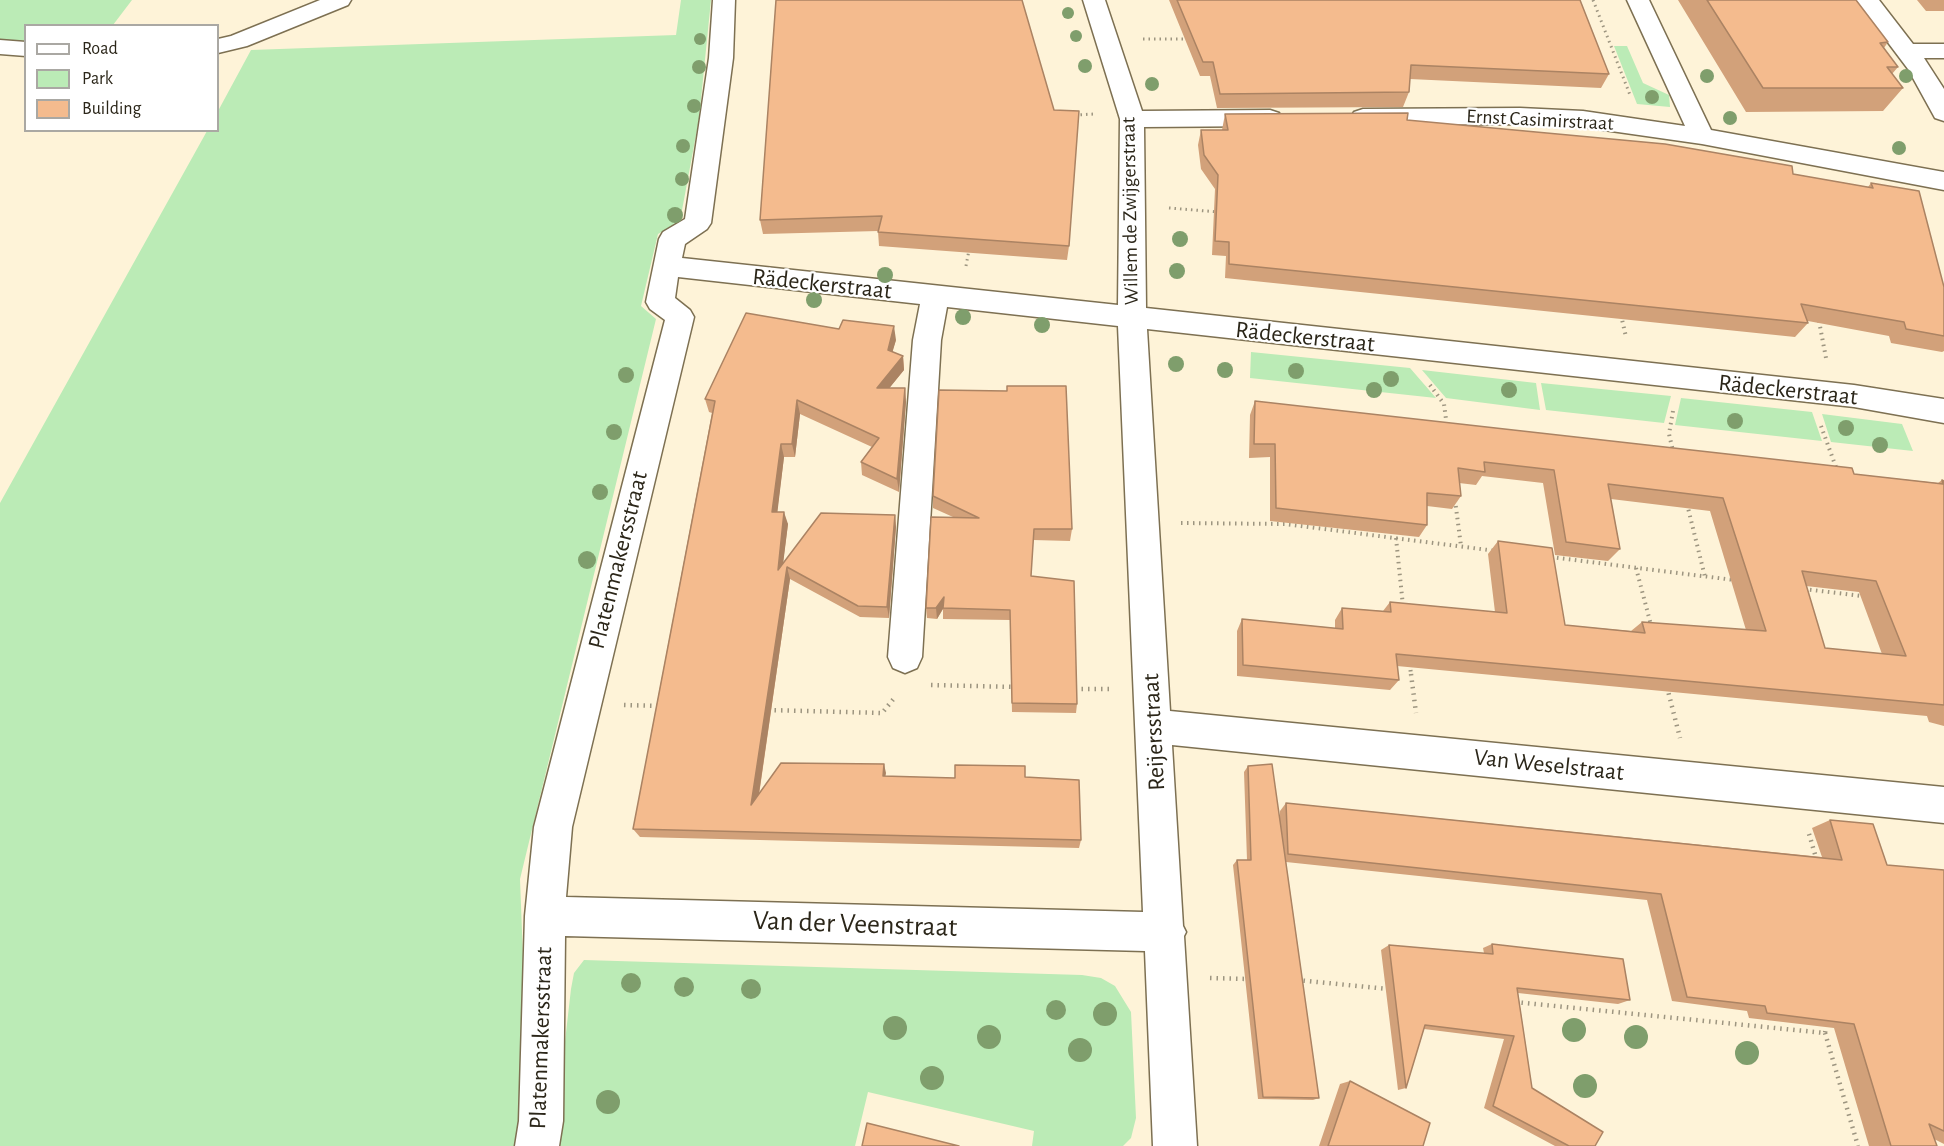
<!DOCTYPE html>
<meta charset="utf-8">
<style>
body{margin:0}
#map{position:relative;width:1944px;height:1146px;overflow:hidden;background:#fef3d8;font-family:"Alegreya Sans",sans-serif}
canvas{display:block}
.legend{position:absolute;left:24px;top:24px;width:195px;height:108px;box-sizing:border-box;background:#fff;border:2px solid #aaa8a3;margin:0;padding:8px 10px;list-style:none;font-size:18px;color:#2b2619}
.legend li{display:flex;align-items:center;gap:12px;height:30px}
.legend b{width:30px;border:2px solid #aaa8a3}
</style>
<div id="map">
<canvas width="1944" height="1146"></canvas>
<ul class="legend">
<li><b style="height:8px;background:#fff"></b>Road</li>
<li><b style="height:16px;background:#bbebb6"></b>Park</li>
<li><b style="height:16px;background:#f4bb8e"></b>Building</li>
</ul>
</div>
<script>
const g = document.querySelector('canvas').getContext('2d');
g.lineJoin = 'round';
function fillPath(path, color) {
  g.fillStyle = color;
  g.fill(path, 'evenodd');
}
function stroke(path, color, width, dash) {
  g.strokeStyle = color;
  g.lineWidth = width;
  g.lineCap = dash ? 'butt' : 'round';
  g.setLineDash(dash || []);
  g.stroke(path);
}
function label(font, color, halo, rows, align = 'center') {
  g.font = font + ' "Alegreya Sans",sans-serif';
  g.lineWidth = 4.5;
  g.setLineDash([]);
  g.textBaseline = 'middle';
  g.strokeStyle = halo;
  g.fillStyle = color;
  for (const [text, x, y, turn = 0] of rows) {
    g.save();
    g.translate(x, y);
    g.rotate((+turn || 0) * Math.PI / 180);
    g.textAlign = isNaN(turn) ? turn : align;
    if (halo) g.strokeText(text, 0, 0);
    g.fillText(text, 0, 0);
    g.restore();
  }
}
const green = new Path2D(`
 M0,0h132l-19,25 -87,1 -1,17 -25,-2z
 M681,0h30l-12,119 -19,102 -22,13 -17,72 15,13 -136,560 8,210 -8,57h-520v-643l207,-372 11,-1v-19l33,-61 425,-15z
 M1614,46h13l16,37 26,12 1,12 -33,-3z
 M1251,352l159,16 26,30 -186,-20z
 M1422,370l114,13 4,27 -94,-12z
 M1541,383l130,13 -7,27 -118,-13z
 M1681,398l131,14 10,29 -147,-16z
 M1822,414l80,10 11,27 -82,-9z
 M584,960l498,15 19,3 14,8 16,26 5,106 -5,20 -8,8h-91l2,-15 -166,-39 -13,54h-302l18,-157 3,-16z`);
const pathFar2 = new Path2D(`
 M1593,0l37,95
 M1143,39h46
 M1075,115l19,-1
 M1169,208l50,4
 M966,266l3,-16`);
const pathFar1 = new Path2D(`
 M1621,315l5,22
 M1819,321l7,37
 M1430,385l14,19 3,23
 M1673,411l-4,23 4,17
 M1821,426l16,44
 M1455,500l6,46
 M1687,504l18,73
 M1181,523l104,1 211,27
 M1396,538l7,68
 M1551,557l183,23
 M1636,568l15,57
 M1804,589l58,7
 M1410,664l1,12`);
const path = new Path2D(`
 M1411,674l5,39
 M931,685l85,2
 M1667,687l13,51
 M1075,689h34
 M624,705l35,1
 M768,710l114,3 14,-17
 M1809,834l8,27
 M1210,978l38,1
 M1297,980l91,9
 M1515,1002l310,31 2,-10
 M1825,1033l33,113`);
const minor = new Path2D(`
 M320,0h31l-3,5 -101,41 -29,7v-14l13,-3z
 M713,0h22l-2,58 -22,165 -4,6 -22,15 -3,14 436,47 2,-186 -37,-119h22l37,111 128,-1 9,3 3,5 -3,5 -9,3 -126,1 2,181 708,77 90,14v24l-90,-16 -707,-78 23,382 774,76v36l-772,-78 11,181 3,6 -2,4 13,210h-44l-8,-195 -580,-15 -2,185 -4,25h-44l4,-25 6,-205 9,-89 131,-507 -15,-11 -4,-7 13,-63 4,-7 22,-13 24,-161zM678,277l242,27 -7,36 -25,317 5,11 12,5 12,-5 5,-11 19,-317 6,-33 171,19 25,586 -577,-15 6,-70 122,-510 -4,-7 -15,-12z
 M1627,0h22l62,130 233,42v18l-242,-46 -119,-17 -63,-3 -157,1 -9,-3 -3,-5 3,-5 9,-3 157,-1 63,3 102,15z
 M1856,0h23l34,44h31v14h-20l20,31v32l-9,-3 -27,-49z
 M0,40l26,2v14l-26,-2z`);
const trees = [
 [1068,13,6],
 [1076,36,6],
 [700,39,6],
 [1085,66,7],
 [699,67,7],
 [1707,76,7],
 [1906,76,7],
 [1152,84,7],
 [1652,97,7],
 [694,106,7],
 [1730,118,7],
 [683,146,7],
 [1899,148,7],
 [682,179,7],
 [675,215,8],
 [1180,239,8],
 [1177,271,8],
 [885,275,8],
 [814,300,8],
 [963,317,8],
 [1042,325,8],
 [1176,364,8],
 [1225,370,8],
 [1296,371,8],
 [626,375,8],
 [1391,379,8],
 [1374,390,8],
 [1509,390,8],
 [1735,421,8],
 [1846,428,8],
 [614,432,8],
 [1880,445,8],
 [600,492,8],
 [587,560,9],
 [631,983,10],
 [684,987,10],
 [751,989,10],
 [1056,1010,10],
 [1105,1014,12],
 [895,1028,12],
 [1574,1030,12],
 [989,1037,12],
 [1636,1037,12],
 [1080,1050,12],
 [1747,1053,12],
 [932,1078,12],
 [1585,1086,12],
 [608,1102,12]
];
const wall = new Path2D(`
 M776,0l293,246 -2,14 -188,-14 -1,-15 -115,3 -3,-14z
 M1169,0h411l29,74 -8,14 -191,-9 -1,13 -6,15 -186,1 -7,-32h-10z
 M1678,0h178l32,42 -4,6 14,19 -6,7 11,14 -20,23 -137,1z
 M1917,0h27v11h-18z
 M1225,114l182,6 386,54 75,13 3,-4 73,104v64l-2,1 -51,-9 -2,-7 -81,-15v2l-13,14 -570,-59 1,-22 -14,-1 3,-66 -14,-20 -3,-24 3,-15h21z
 M896,340l-4,12 11,4 1,14 -15,18h16l1,14 -7,90 -37,-17 -1,-13 11,-15 -72,-33 -5,43h-11l-7,55 11,12 -5,38 112,-47 1,12 -7,91 -29,-1 -70,-38 -31,216 125,-31 1,12 70,2 70,-1 56,63 -2,8 -439,-11 -7,-8 79,-416 -3,-1 -4,-13z
 M1255,401l599,73 84,9 4,-3 2,1v245l-15,-4 -2,-6 -530,-50 2,14 -9,10 -153,-14v-45l5,-12 93,9v-8l7,-12 41,3 7,-9 105,10 -7,-58 10,-13 67,84 66,6 11,-9 104,8 -36,-119 -99,-12 9,50 -12,12 -53,-6 -12,-72 -61,-7 -6,9 -17,-2 2,13 -9,13 -25,-3v19l-8,12 -149,-16v-64l-21,1 1,-43zM1806,586l53,6 23,62 -57,-6z
 M933,496l139,33 -2,12 -37,-1 -2,36 46,128 -1,9 -64,-1 -2,-92 -67,-1v-10l-6,10 -10,-1 -1,-10 27,-91 -20,-9z
 M1248,766l32,55v-10l6,-8 536,54 -10,-29 18,-8 57,45 57,5v274l-10,-5 3,7h-68l-35,-118 -85,-10 -2,-7 -75,-10 -25,-101 -361,-38 33,236 -6,2 -55,-1 -25,-234 4,-5h10l-3,-88z
 M1492,944l138,56 -12,4 -100,-11 14,95 63,58h-40l-71,-38 20,-69 -80,-10 -18,59 -8,2 -17,-140 8,-5 95,8 -1,-5z
 M1350,1081l73,65h-104l21,-62z`);
const shadedWall = new Path2D(`
 M894,326l2,14 -7,24 -1,-14z
 M903,356l1,14 -25,31 -2,-13z
 M905,388l1,14 -7,90 -2,-13z
 M797,400l3,14 -5,43 -3,-13z
 M781,444l3,13 -8,67 -4,-12z
 M784,512l4,12 -7,57 -3,-11z
 M895,515l1,12 -7,91 -2,-11z
 M787,567l3,12 -34,235 -5,-9z
 M944,597v10l-7,12 -1,-11z
 M884,764l2,9 -2,12 -1,-9z`);
const building = new Path2D(`
 M776,0h246l32,110 25,1 -10,135 -191,-14 4,-16 -122,4z
 M1177,0h403l29,74 -198,-9 -2,27 -189,2 -7,-32h-10z
 M1707,0h149l32,42 -8,1 18,24h-11l16,21h-140z
 M1408,113l-1,7 258,24 127,22 1,8 80,14 -2,-5 48,8 25,96v49l-38,-7 -2,-7 -103,-18 7,19 -579,-59v-22l-14,-1 3,-66 -14,-20 -3,-25h27l-3,-16z
 M746,313l93,16 4,-9 51,6 -6,24 15,6 -26,32h28l-8,91 -36,-17 18,-24 -82,-38 -5,44h-11l-9,68h12l-6,58 43,-57 74,2 -8,92 -29,-1 -71,-39 -36,238 30,-42 103,1 -1,12 72,2v-13l70,1v11l54,3 2,60 -448,-11 82,-428 -10,-2z
 M1007,386h59l6,143h-38l-3,47 43,5 3,123 -65,-1 -2,-93 -67,-2 1,-11 -8,11h-10l5,-91 48,1 -46,-22 6,-106 68,1z
 M1255,401l597,67 2,6 89,10 -1,-4 2,1v224l-548,-51 3,26 -156,-15 -1,-46 101,10 -1,-21 49,4 -1,-10 117,11 -9,-72 54,7 13,77 80,8 -3,-11 124,9 -43,-133 -115,-14 12,65 -54,-7 -12,-72 -70,-8 1,10 -27,-4 3,28 -34,-3v32l-151,-17 -1,-64h-21zM1802,571l74,10 30,75 -81,-8z
 M1272,764l47,334 -56,-1 -26,-237h14l-3,-94z
 M1286,803l556,57 -12,-40 43,4 14,41 57,5v261l-15,-7 8,22h-46l-37,-122 -87,-11 -2,-7 -78,-9 -26,-103 -373,-40z
 M1492,944l131,15 7,41 -113,-12 15,100 71,44 -8,14h-26l-76,-40 21,-70 -89,-11 -19,63 -17,-143 104,9z
 M1350,1081l80,42 -7,23h-95z
 M867,1123l92,23h-97z`);
const farStreetnames = [
 ["Ernst Casimirstraat",1540,120,3],
 ["Willem de Zwijgerstraat",1130,211,-91]
];
const streetNames = [
 ["Rädeckerstraat",822,284,6],
 ["Rädeckerstraat",1305,337,6],
 ["Rädeckerstraat",1788,390,6],
 ["Platenmakersstraat",618,560,-76],
 ["Reijersstraat",1154,732,-93],
 ["Van Weselstraat",1549,765,6],
 ["Platenmakersstraat",541,1038,-88]
];
const nearStreetnames = [
 ["Van der Veenstraat",855,924,2]
];
fillPath(green, '#bbebb6');
stroke(minor, '#7d7052', 3);
stroke(pathFar2, '#9d9580', 3, [1.5, 4]);
stroke(pathFar1, '#9d9580', 4, [1.5, 4.5]);
stroke(path, '#9d9580', 4.5, [1.5, 5]);
fillPath(minor, '#fff');
g.fillStyle = '#7f9e6c';
for (const [x, y, r] of trees) {
  g.beginPath();
  g.arc(x, y, r, 0, 2 * Math.PI);
  g.fill();
}
fillPath(wall, '#d2a17a');
fillPath(shadedWall, '#ab8363');
fillPath(building, '#f4bb8e');
stroke(building, '#ab8363', 1.5);
label('20px', '#2b2619', '#fff', farStreetnames);
label('24px', '#2b2619', '#fff', streetNames);
label('28px', '#2b2619', '#fff', nearStreetnames);
</script>
